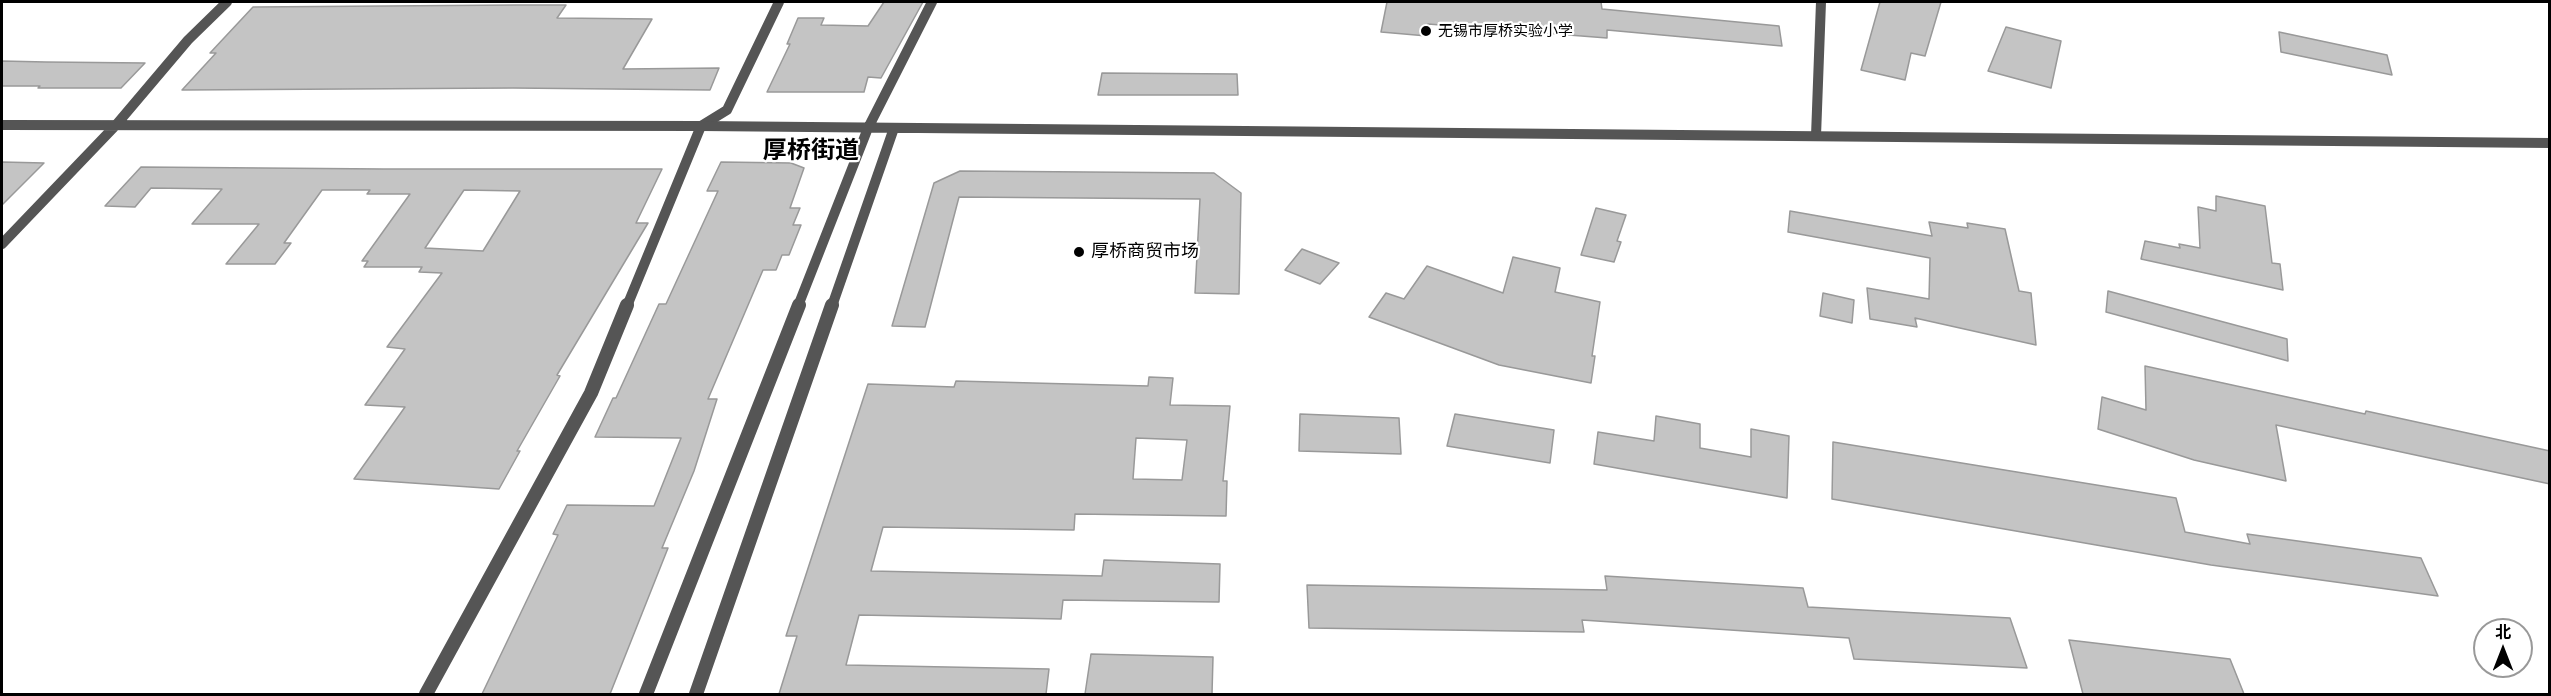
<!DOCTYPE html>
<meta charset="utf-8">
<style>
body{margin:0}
#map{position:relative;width:2551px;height:696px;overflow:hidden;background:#fff;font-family:Inter,"Noto Sans SC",sans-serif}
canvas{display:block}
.frame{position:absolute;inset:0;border:3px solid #000;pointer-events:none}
.north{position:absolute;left:2473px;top:618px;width:60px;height:60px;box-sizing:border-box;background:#fff;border:2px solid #999;border-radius:50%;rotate:0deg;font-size:16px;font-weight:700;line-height:24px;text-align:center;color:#000}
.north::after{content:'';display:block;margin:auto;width:21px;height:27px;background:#000;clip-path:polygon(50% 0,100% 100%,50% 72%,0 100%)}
</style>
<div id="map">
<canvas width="2551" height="696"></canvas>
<div class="frame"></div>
<div class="north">北</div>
</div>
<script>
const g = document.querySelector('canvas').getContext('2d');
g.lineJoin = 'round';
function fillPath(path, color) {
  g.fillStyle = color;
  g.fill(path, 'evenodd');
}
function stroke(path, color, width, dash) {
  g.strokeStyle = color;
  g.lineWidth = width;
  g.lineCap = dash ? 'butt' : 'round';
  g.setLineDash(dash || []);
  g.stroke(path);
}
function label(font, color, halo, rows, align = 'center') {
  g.font = font + ' Inter,"Noto Sans SC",sans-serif';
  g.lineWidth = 4.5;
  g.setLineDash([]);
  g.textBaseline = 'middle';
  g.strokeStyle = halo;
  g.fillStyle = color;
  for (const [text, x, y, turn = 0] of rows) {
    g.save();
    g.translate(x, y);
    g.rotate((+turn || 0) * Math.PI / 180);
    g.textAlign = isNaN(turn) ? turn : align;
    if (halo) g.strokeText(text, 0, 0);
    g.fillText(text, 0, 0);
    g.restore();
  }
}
const building = new Path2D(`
 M884,2h39l-42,76 -13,-1 -4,15h-97l23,-48h-3l11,-26h26l-3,7 47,1z
 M1387,2h214l1,7 177,17 3,20 -175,-16v8l-179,-14 -1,12 -46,-4z
 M1880,2h61l-16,54 -14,-3 -6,27 -44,-10z
 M516,5h50l-9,13 95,1 -29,50 96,-1 -9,22 -197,-2 -331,2 34,-37h-6l43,-46z
 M2006,27l55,14 -10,47 -63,-17z
 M2279,32l108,23 5,20 -111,-23z
 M2,61l44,1 99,1 -24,25h-83l2,-2h-38z
 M1102,73l135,1 1,21h-140z
 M2,162l42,1 -42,42z
 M721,162l70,1 13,5 -14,40h10l-7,17h8l-12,30h-7l-6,15h-13l-55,129h9l-23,72 -32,77h6l-58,146h-128l76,-159 -5,-1 14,-29 87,1 27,-68 -86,-1 18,-39h3l43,-94h7l52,-113h-11z
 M141,167l242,2h279l-26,54h12l-91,152 3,1 -43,75h3l-21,38 -145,-10 51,-72 -40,-2 40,-56 -18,-2 55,-74 -23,-1 3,-5h-58l4,-6h-6l48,-67h-43l3,-4h-48l-38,53h7l-16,21h-49l33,-40h-67l30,-35 -71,-1 -16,19 -30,-1zM464,190l56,1 -37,60 -58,-3z
 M960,171l254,2 27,20 -2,101 -44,-1 5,-94 -241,-2 -34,130 -33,-1 42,-143z
 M2216,196l49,10 7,57 8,1 3,26 -142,-31 4,-18 35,7 -1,-4 21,4 -2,-41 18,4z
 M1596,208l30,7 -9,26 4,1 -7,20 -33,-7z
 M1790,211l142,25 -3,-14 39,6 -1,-5 38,6 14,62 12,2 5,52 -121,-27 2,9 -47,-8 -3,-31 62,11 1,-41 -142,-26z
 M1302,249l37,14 -19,21 -35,-14z
 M1513,257l47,11 -5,24 45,10 -8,54h3l-4,27 -92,-18 -130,-48 17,-24 18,6 23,-33 76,27z
 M2108,291l179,48 1,22 -182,-49z
 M1823,293l31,7 -2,23 -32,-7z
 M2145,366l220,48 1,-3 184,40v33l-274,-59 10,56 -92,-21 -96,-31 4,-32 44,13z
 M1149,377l24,1 -3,27 60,1 -7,75h4l-1,35 -151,-2 -1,16 -191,-3 -12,44 231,5 2,-16 116,4 -1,38 -156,-2 -2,19 -202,-4 -13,50 203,4 -3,25h-267l18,-58h-11l82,-252 86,3 2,-6 192,5zM1136,438l51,2 -5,40 -49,-1z
 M1300,414l99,4 2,36 -102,-3z
 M1455,414l99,16 -4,33 -103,-17z
 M1656,416l44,8v24l51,9v-28l38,7 -2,62 -193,-34 4,-32 56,9z
 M1833,442l343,56 9,34 65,12 -3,-10 174,24 17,38 -227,-31 -379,-66z
 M1605,576l198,12 5,19 202,11 17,50 -173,-9 -5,-21 -267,-18 2,12 -275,-4 -2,-43 300,5z
 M2069,640l161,19 14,35h-161z
 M1091,654l122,3 -1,37h-127z`);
const minorFar1 = new Path2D(`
 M1816,136l5,-134
 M627,306l74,-180 26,-16 52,-108`);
const minor = new Path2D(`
 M426,694l165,-301 36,-88`);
const tertiaryFar1 = new Path2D(`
 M2,125l699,1 1849,17
 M2,244l114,-119 72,-85 39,-38
 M798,306l70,-178 64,-126
 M832,306l62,-178`);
const tertiary = new Path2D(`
 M646,694l153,-389
 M696,694l136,-389`);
const markers = [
 [1426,31,6,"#000"],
 [1079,252,6,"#000"]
];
const farPoinames = [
 ["无锡市厚桥实验小学",1438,31]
];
const poiNames = [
 ["厚桥商贸市场",1091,252]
];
const districtNames = [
 ["厚桥街道",811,151]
];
fillPath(building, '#c4c4c4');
stroke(building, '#999', 1.5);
stroke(minorFar1, '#555', 10);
stroke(minor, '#555', 14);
stroke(tertiaryFar1, '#555', 10);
stroke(tertiary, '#555', 14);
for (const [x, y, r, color] of markers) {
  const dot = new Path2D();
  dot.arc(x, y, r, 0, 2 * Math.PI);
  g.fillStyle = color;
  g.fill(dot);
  stroke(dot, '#fff', 2);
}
label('15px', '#000', '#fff', farPoinames, 'left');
label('18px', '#000', '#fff', poiNames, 'left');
label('bold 24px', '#000', '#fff', districtNames);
</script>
